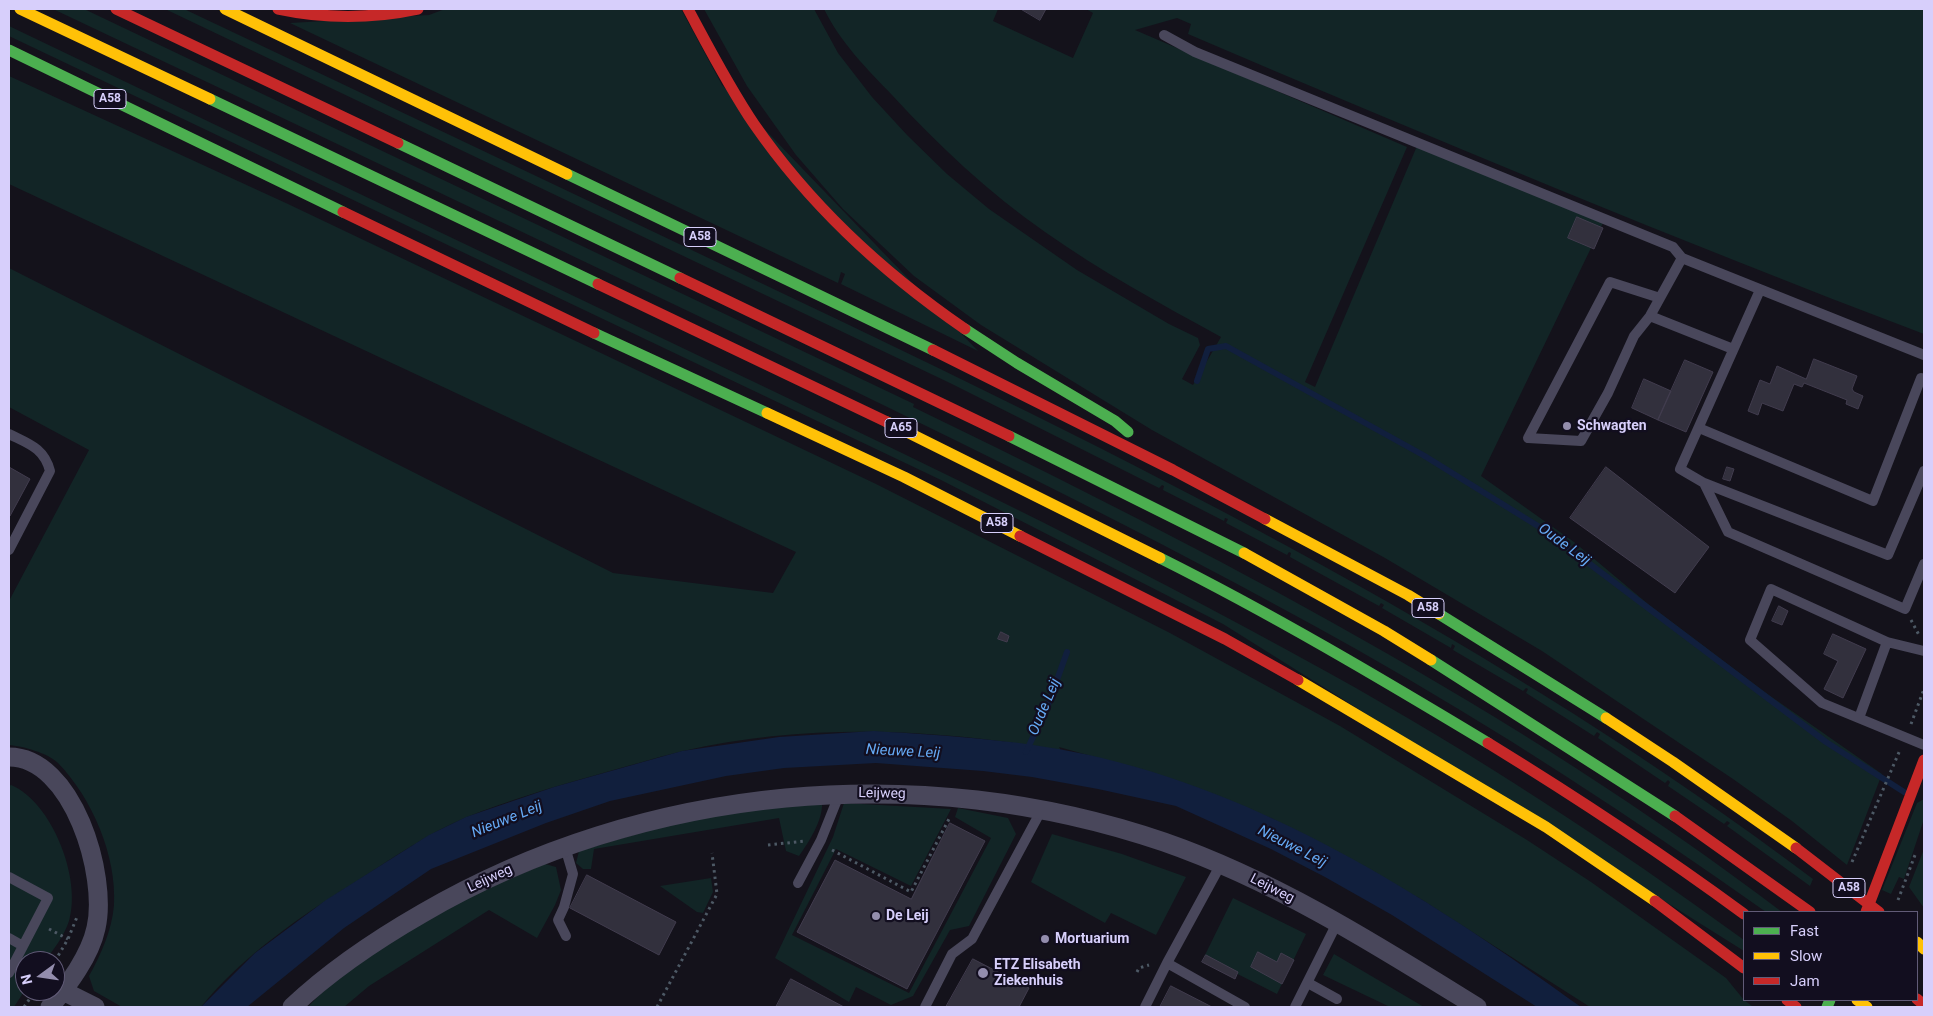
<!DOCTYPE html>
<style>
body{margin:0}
#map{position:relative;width:1933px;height:1016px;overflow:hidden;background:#14121b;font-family:Roboto,sans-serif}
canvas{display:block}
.frame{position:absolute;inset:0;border:10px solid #d7cffb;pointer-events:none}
.legend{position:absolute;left:1743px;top:911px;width:175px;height:90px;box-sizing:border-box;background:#120e1f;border:1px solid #615b77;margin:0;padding:6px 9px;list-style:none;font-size:15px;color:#d7cffb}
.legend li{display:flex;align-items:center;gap:10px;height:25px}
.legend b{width:25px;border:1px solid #615b77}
.north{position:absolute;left:15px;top:951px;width:50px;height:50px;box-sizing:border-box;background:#120e1f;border:1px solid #615b77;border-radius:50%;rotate:256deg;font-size:14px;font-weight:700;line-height:20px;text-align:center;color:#d7cffb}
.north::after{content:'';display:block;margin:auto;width:18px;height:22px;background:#938dad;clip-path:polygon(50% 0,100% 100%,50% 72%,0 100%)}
</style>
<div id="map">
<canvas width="1933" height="1016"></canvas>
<div class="frame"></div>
<ul class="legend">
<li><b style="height:6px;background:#4caf50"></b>Fast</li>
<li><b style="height:6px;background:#ffc107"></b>Slow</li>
<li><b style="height:6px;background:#c62828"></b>Jam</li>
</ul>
<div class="north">N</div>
</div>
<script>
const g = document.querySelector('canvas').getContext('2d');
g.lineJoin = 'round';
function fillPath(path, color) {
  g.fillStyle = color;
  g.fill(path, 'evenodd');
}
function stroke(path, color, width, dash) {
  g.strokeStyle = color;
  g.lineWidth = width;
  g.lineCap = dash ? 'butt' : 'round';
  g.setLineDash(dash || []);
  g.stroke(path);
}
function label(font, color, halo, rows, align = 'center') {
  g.font = font + ' Roboto,sans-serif';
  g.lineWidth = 4.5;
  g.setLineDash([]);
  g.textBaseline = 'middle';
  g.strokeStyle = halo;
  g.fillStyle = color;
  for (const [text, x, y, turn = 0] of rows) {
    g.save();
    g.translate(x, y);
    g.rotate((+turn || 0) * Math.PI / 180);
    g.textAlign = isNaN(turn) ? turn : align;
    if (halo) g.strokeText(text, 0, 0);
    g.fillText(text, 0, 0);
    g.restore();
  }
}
const green = new Path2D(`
 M53,9h31l830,395 -1,3c301,146 602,302 869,505h-16c-133,-94 -268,-183 -410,-263 -210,-118 -426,-222 -643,-326 -220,-105 -440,-210 -660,-314z
 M165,9h19c207,98 414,196 621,295 349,166 698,341 1008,575l-3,7 -83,-60 3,-3 -3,-2 -3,3 -56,-38 2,-4 -2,-2 -3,3 -67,-45 2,-4 -3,-2 -3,4 -68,-43 2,-4 -2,-1 -3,3 -70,-41 2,-4 -3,-2 -1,4 -69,-40 2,-3 -3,-2 -2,3 -89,-49 1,-4 -2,-1 -2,3 -61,-32 2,-4 -3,-1 -1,3 -61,-31 1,-4 -2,-1 -3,3 -207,-104z
 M445,9h236l41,76 256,266 -137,-67 4,-10 -4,-2 -3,11 -548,-260 139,-8z
 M704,9h110l24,44 34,44 35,38 40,39 42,35 88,61 92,54 29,14 2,7 -18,34 11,6 28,-48c-60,-33 -121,-66 -176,-105 -56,-39 -107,-87 -153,-137 -25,-26 -52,-53 -68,-86h174l-5,12 80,37 20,-45 -7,-4h838v325c-248,-94 -492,-196 -736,-300l3,-10 -14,-6 -42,12 272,117 -102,235 10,5 102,-241 187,75 -123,255 93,66 74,62 118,89 116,81 -35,91 -55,-44 -59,-42 -191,-128 -157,-93 -233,-128 -171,-105 -67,-49 -71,-67 -47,-54 -49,-69z
 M9,26c219,105 439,210 659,315 223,106 446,212 661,332 144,80 282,170 415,267v11l-521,-327 -282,-144 -932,-444z
 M9,76l279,128 588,280 294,149 170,93 187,114 64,42 135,96 18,22 8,6 -162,1 -171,-109 -146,-79 -114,-44 -100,-28 2,4c-124,-23 -255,-28 -378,0 -29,7 -58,16 -87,24 -43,12 -87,25 -129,42 -39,16 -74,41 -110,64 -55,34 -115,75 -156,126h-79l-28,-16 -5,-15c12,-22 23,-46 25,-71 3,-49 -22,-107 -56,-142 -10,-10 -36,-17 -49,-18v-144l80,-151 -80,-43v-139l604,305 160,20 23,-41 -787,-368z
 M11,785c41,17 71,94 58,136 -5,15 -15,28 -24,40h-20v29l-11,17h-5v-221z
 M1924,799v20l-20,60 -5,-2 -8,17 -9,-4 35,-87z
 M822,803c1,17 -13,39 -23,53l-13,-5 -7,-33 -185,31 -3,20h-8l-7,-6 3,-12 125,-37z
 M844,803l107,6 -40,77 -75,-37 -44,86 117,58 82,-155 -36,-21 3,-9 50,10 8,16 -47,92 -19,4 -37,66 -22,9 -35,-18 -7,15 -74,-44 58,-121z
 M1052,834l70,20 64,23 -30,58 -45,-22 -6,10 -74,-41z
 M1924,849v59l-15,-21z
 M545,864l11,3 5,23 -6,15 -18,33 -48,-28 -120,76 -25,21h-36c59,-65 157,-111 237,-143z
 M711,878l2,14 -10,21 -6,-1 -37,-26z
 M1233,898l73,36 -29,60 -73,-37z
 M1334,954l90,53h-34l-67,-32z`);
const water = new Path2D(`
 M874,731c76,5 154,9 228,27 177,43 333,144 479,249h-44l-145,-92 -67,-38 -54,-28 -95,-43 -78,-17 -66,-12 -49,-6 -107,-8 -92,5 -58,8 -116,25 -64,22 -115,46 -87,59 -97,79h-46l54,-54 71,-53 103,-65 37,-18 88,-30 128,-36 97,-14z`);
const stream = new Path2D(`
 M1197,381l11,-32 18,-3 197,109 123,76 280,211 78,50
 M1026,752l22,-47 19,-53`);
const building = new Path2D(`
 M1021,9h25l-6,11z
 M1577,217l26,11 -9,21 -26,-11z
 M1814,359l43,17 -5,13 2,3 9,4 -5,13 -12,-5 1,-4 -43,-17 -2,4 -8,-3 -11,27 -21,-8 -4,12 -10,-4 12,-31 10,4 7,-18 29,13z
 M1685,360l28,12 -27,60 -28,-12z
 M1644,379l27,12 -13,29 -26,-12z
 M9,467l21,12 -20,37 -1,-1z
 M1606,467l103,80 -34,46 -105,-75z
 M1727,467l7,2 -4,12 -7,-2z
 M1779,606l9,5 -6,14 -10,-4z
 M1001,632l8,4 -2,6 -9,-3z
 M1833,634l33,15 -23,49 -19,-9 14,-28 -14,-7z
 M950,823l35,18 -78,148 -110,-57 38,-72 76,39z
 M587,875l89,47 -17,33 -89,-47z
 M1258,952l19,10 4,-9 13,7 -12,24 -31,-17z
 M1206,955l32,17 -3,7 -33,-17z
 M973,959l56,29 -10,19h-73z
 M791,979l53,28h-68z
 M1171,986l41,21h-52z`);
const path = new Path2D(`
 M1911,620l8,15
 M1911,724l13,-35
 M768,845l37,-4
 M832,850l79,42 39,-75
 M1852,862l48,-112
 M1898,900l17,-45
 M49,929l19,10
 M55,961l13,-22 9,-22
 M1137,972l2,-4 10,-3
 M24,1007l11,-16
 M657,1007l60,-113 -5,-41`);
const lane = new Path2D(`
 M1164,35l31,17 478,195 9,11
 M1760,290l-80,179 24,14 24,49 177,77 19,-45
 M1660,298l-50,-16 -82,156 53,3 27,-48 26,-57 16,-20 32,-58 242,97
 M1650,316l83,33
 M1699,428l174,73 48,-123 3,1
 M9,434c20,10 35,14 41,37l-41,79
 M1704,483l184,72 36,-84
 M1924,651l-37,-9 -116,-53 -21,51 72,63 102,42
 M1859,718l28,-76
 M565,847l8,27 -9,33 -6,13 8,16
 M1221,864l-54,99 78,44
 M9,877l39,21 -39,75
 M798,883l23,-43 18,-45
 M9,938l14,8
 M1308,983l29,16
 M925,1007l27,-53 20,-15 70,-130
 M1145,1007l22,-44
 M1295,1007l42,-84`);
const street = new Path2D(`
 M9,757c64,0 99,119 87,171 -6,28 -28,57 -46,79
 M63,991l32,16
 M292,1007c39,-37 84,-67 131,-94 222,-129 498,-154 741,-71 112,39 213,103 313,165`);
const fast = new Path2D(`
 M9,50l334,162
 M210,99l388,185
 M398,143l282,135
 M567,174l366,176
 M965,329l52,34 98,58 13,11
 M594,333l173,80
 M1009,436l235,117
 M1160,558c112,56 220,120 328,185
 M1439,614l167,104
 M1431,660l244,156
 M1827,1007l3,-7`);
const slow = new Path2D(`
 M20,9l190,90
 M225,9l342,165
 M767,413l137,64 116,59
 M887,422l273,136
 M1265,519l143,76 31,19
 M1244,553l140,78 47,29
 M1298,680l248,147 109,74
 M1606,718l67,44 123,86
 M1917,942l7,7
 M1857,1000l10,7`);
const jam = new Path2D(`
 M116,9l282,134
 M278,9c47,10 93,10 140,0
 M688,9c21,39 41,78 66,115 56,81 131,150 211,205
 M343,212l251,121
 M680,278l329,158
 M598,284l289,138
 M933,350l240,120 92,49
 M1020,536l205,103 73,41
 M1488,743c88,54 173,110 256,171
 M1675,816l135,96
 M1796,848l83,64
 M1655,901l89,67
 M1866,912l58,-152
 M1917,999l7,6
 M1787,1000l9,7`);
const markers = [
 [1567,426,5,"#938dad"],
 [876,916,5,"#938dad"],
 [1045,939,5,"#938dad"],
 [983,973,6,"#938dad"]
];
const shields = [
 [110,99,32],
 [700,237,32],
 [901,428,32],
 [997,523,32],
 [1428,608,32],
 [1849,888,32]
];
const shieldNames = [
 ["A58",110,99],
 ["A58",700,237],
 ["A65",901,428],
 ["A58",997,523],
 ["A58",1428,608],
 ["A58",1849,888]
];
const poiNames = [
 ["Schwagten",1577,426],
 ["De Leij",886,916],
 ["Mortuarium",1055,939],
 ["ETZ Elisabeth",994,965],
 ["Ziekenhuis",994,981]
];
const streetNames = [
 ["Leijweg",882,794,1],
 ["Leijweg",490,879,-25],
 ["Leijweg",1272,889,27]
];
const waterNames = [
 ["Oude Leij",1564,545,36],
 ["Oude Leij",1045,707,-67],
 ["Nieuwe Leij",903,752,3],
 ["Nieuwe Leij",507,820,-22],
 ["Nieuwe Leij",1292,847,27]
];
fillPath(green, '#122526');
fillPath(water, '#111f3d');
stroke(stream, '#111f3d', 6);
fillPath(building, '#32303d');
stroke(building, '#413c4e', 1);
stroke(path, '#4d5965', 3, [2.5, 4]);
stroke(lane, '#49475b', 10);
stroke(street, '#49475b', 19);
stroke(fast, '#4caf50', 11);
stroke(slow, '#ffc107', 11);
stroke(jam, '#c62828', 11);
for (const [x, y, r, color] of markers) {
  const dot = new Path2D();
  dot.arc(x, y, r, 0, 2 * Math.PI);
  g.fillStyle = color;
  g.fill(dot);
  stroke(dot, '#120e1f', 2);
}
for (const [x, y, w] of shields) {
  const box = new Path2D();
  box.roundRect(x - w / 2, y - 9.5, w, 19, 4);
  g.fillStyle = '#120e1f';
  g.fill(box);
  stroke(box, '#d7cffb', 1);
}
label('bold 12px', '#d7cffb', null, shieldNames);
label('bold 14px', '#d7cffb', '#120e1f', poiNames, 'left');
label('14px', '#d7cffb', '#120e1f', streetNames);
label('italic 15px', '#65a9f4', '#120e1f', waterNames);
</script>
